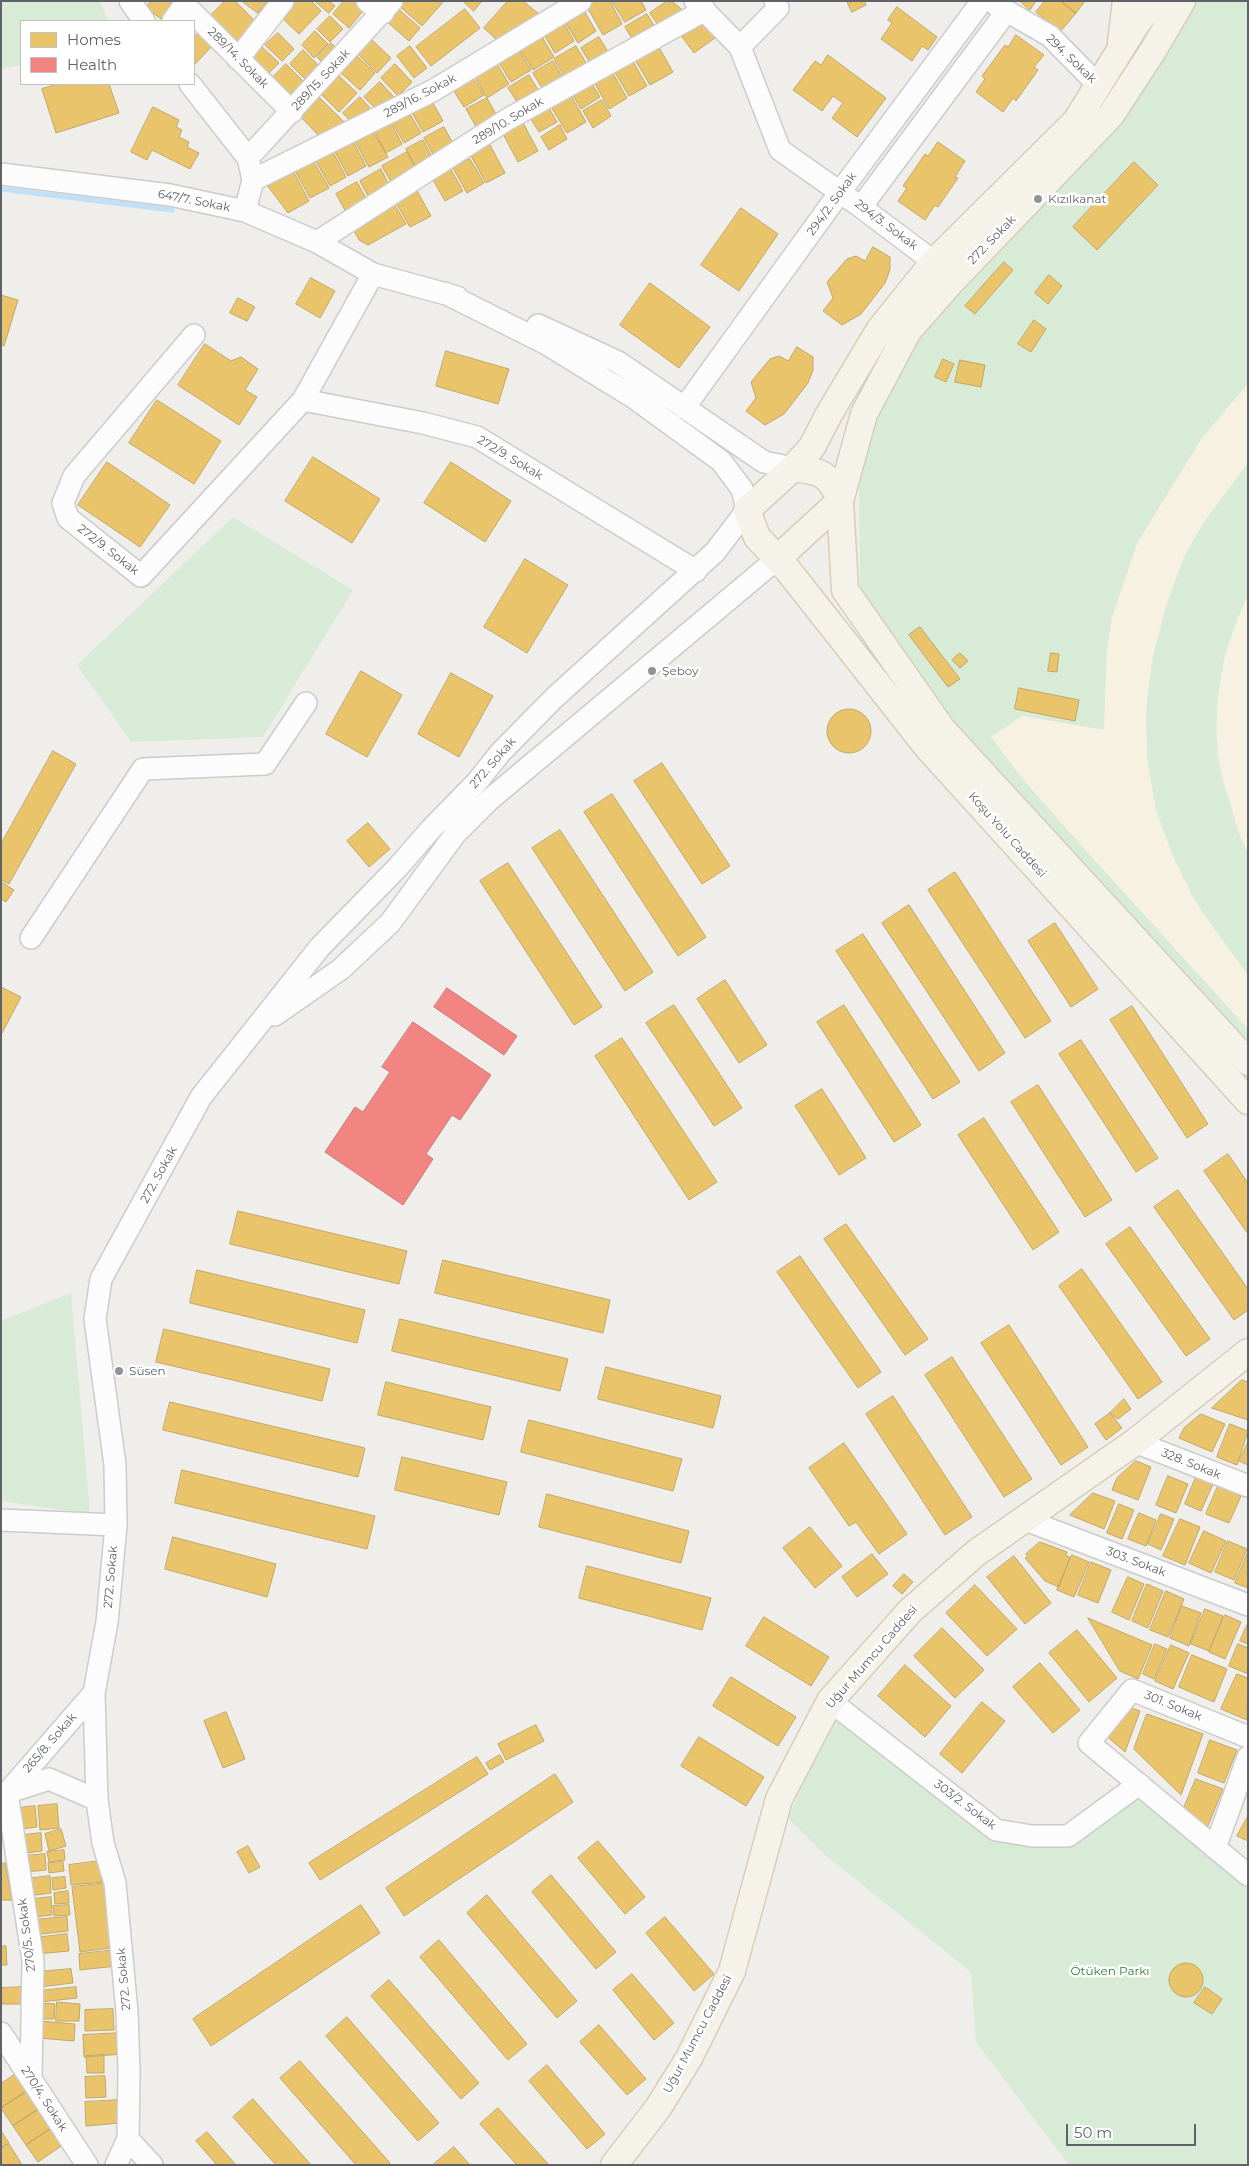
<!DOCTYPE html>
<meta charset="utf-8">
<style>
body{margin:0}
#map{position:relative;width:1249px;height:2166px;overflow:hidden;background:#efeeea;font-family:Montserrat,sans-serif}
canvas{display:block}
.frame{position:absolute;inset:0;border:2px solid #5f6368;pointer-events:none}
.legend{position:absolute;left:20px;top:20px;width:175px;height:65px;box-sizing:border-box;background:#fff;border:1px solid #bfc1c3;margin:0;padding:6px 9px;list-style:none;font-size:15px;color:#5f6368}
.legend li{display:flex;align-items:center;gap:10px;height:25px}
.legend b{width:25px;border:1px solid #bfc1c3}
.scale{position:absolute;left:1066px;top:2124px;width:130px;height:22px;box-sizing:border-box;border:2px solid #5f6368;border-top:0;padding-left:6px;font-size:15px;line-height:18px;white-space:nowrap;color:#5f6368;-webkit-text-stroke:4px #fff;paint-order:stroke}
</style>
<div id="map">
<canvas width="1249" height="2166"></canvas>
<div class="frame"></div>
<ul class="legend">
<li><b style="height:14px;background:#e9c46a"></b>Homes</li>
<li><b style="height:14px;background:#f28482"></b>Health</li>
</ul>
<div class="scale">50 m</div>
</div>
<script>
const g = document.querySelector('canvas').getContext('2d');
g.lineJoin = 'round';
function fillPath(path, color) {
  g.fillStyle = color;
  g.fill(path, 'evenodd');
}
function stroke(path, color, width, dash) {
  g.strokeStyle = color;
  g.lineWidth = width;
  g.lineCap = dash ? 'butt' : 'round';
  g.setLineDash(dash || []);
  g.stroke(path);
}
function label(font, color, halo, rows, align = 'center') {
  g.font = font + ' Montserrat,sans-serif';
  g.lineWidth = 5;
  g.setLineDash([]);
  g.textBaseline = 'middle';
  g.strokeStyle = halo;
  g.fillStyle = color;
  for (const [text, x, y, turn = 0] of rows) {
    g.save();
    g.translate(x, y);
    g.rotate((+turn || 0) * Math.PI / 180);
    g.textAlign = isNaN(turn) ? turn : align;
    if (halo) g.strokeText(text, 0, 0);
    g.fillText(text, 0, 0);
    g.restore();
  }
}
const green = new Path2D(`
 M1,1h99l8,20h-87v44l-20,4z
 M1196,1h52v383l-46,54 -64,104 -26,76 -5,33 -3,79 -82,-14 -5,56 231,257v28l-299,-335 -89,-121 -1,-114 11,-65 43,-82 204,-217z
 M1248,463v131l-23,60 -7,40 -2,35 2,31 7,28 23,64v123c-40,-49 -74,-103 -92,-164 -22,-77 -6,-187 30,-258 16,-32 39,-62 62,-90z
 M233,517l120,73 -90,147 -132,5 -54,-77z
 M71,1293l19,221 -89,-13v-180z
 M837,1716l159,114 72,6 71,-52 109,91v290h-179l-93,-123 -5,-70 -147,-118 -36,-36 33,-73z`);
const sand = new Path2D(`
 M1248,384v79l-44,59 -19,32 -19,52 -13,50 -7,49 1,54 9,51 16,44 25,51 51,70v54l-188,-207 -43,-50 -26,-35 31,-21 82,14 3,-79 5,-33 26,-76 64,-104z
 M1248,594v258c-8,-12 -12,-28 -16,-43 -25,-76 -17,-143 16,-215z`);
const homes = new Path2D(`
 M151,1h28l-15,20 -18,-13z
 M225,1h10l24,24 -19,20 -29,-30z
 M242,1h25l-9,12z
 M293,1h18l10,10 -22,23 -20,-19z
 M315,1h14l6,5 -6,7z
 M344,1h14l8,6 -17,21 -16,-14z
 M399,1h45l-22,25 -25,-22z
 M463,1h17l1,1 -7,9z
 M508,1h15l16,13 -43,25 -12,-11z
 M592,1h18l12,23 -19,11 -17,-30z
 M612,1h29l5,9 -21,12z
 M667,1h5l17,15 -27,15 -12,-18z
 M847,1h17l2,4 -14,7z
 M1020,1h16l-6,9z
 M1045,1h16l15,12 -16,19 -24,-20z
 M1061,1h24l-9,12z
 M581,6l15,25 -18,12 -16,-26z
 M396,7l24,21 -11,13 -24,-21z
 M897,7l40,30 -9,13 -6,-4 -10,15 -31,-22 11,-16 -4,-3z
 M465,9l15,19 -49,38 -15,-19z
 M647,14l11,18 -22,13 -11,-18z
 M330,16l13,13 -13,13 -13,-13z
 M561,18l13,23 -19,12 -14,-23z
 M702,19l17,16 -25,18 -14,-19z
 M201,30l13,14 -20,21v-28z
 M315,31l13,13 -14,14 -12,-13z
 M539,32l15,25 -21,13 -15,-25z
 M278,33l16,16 -12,12 -17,-16z
 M1016,35l28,20 -10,12 4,3 -22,31 -3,-3 -10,14 -27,-20 9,-13 -3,-3 23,-31 3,2z
 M599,37l12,20 -18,11 -12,-20z
 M372,40l19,18 -14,15 -19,-19z
 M656,42l17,30 -23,13 -17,-29z
 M331,43l8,8 -14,14 -8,-8z
 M261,46l18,17 -12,12 -17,-17z
 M410,46l17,22 -13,10 -17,-22z
 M517,46l14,24 -20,12 -15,-24z
 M576,46l13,22 -22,13 -13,-22z
 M303,50l18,18 -13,14 -18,-18z
 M828,55l58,43 -29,39 -25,-19 11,-15 -10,-7 -11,15 -29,-21 22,-29 6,4z
 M357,56l18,17 -15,17 -19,-17z
 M631,58l16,28 -18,10 -16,-27z
 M494,59l15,25 -22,14 -15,-26z
 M553,61l13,22 -20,12 -13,-22z
 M286,64l19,19 -13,13 -19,-19z
 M395,64l17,18 -14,14 -17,-18z
 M611,70l16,28 -18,11 -16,-29z
 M470,73l14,22 -20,12 -14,-22z
 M338,75l19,18 -18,19 -19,-19z
 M529,75l11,18 -21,12 -11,-17z
 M590,81l10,16 -19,12 -10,-17z
 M380,82l14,15 -15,15 -15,-15z
 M58,84h51l10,29 -63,20 -14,-44z
 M570,94l16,28 -19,11 -17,-28z
 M318,96l28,28 -25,14 -22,-23z
 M429,96l14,25 -20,11 -14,-25z
 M360,97l11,12 -17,16 -11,-12z
 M487,98l11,20 -20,12 -12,-21z
 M602,100l9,16 -18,12 -10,-17z
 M153,107l26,13 -3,7 6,3 -3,7 10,5 -2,5 12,6 -9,16 -38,-19 -5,10 -16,-8z
 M549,108l8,14 -18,10 -8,-13z
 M407,109l14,24 -17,10 -14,-25z
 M389,119l13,25 -16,9 -13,-25z
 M522,121l16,30 -20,11 -16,-30z
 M560,125l7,14 -18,11 -8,-13z
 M444,127l12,22 -20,11 -12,-22z
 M372,130l16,27 -19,10 -15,-27z
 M351,138l15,28 -18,10 -15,-28z
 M423,140l11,21 -16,10 -12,-22z
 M938,142l27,19 -10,16 3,1 -20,29 -3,-2 -10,15 -27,-19 9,-13 -4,-2 22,-32 3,2z
 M490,145l15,28 -19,10 -15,-27z
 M331,148l15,29 -16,9 -16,-28z
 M407,152l8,16 -24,14 -9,-16z
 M312,159l17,29 -19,10 -16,-29z
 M470,159l14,24 -17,10 -14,-25z
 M1134,162l24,23 -61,65 -24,-23z
 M449,166l14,25 -18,10 -14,-25z
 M381,169l8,16 -21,11 -8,-15z
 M293,171l16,30 -21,12 -21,-28z
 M357,182l10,18 -21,12 -10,-18z
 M416,189l15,27 -21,11 -15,-26z
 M393,202l13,22 -38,21 -9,-5 -8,-15z
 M741,208l37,26 -39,57 -38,-26z
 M873,247l17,10v12l-5,14 -24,31 -19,11 -19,-14 10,-13 -6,-16 20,-23 9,-3 9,5z
 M1004,262l9,8 -38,44 -10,-8z
 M1049,275l13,11 -14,18 -13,-11z
 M311,278l24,13 -15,27 -24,-14z
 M650,283l60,44 -31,41 -59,-43z
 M1,295l17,5 -14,46 -3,-1z
 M238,298l17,9 -8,14 -17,-8z
 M1034,320l12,9 -15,23 -13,-8z
 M205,344l26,17 10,-4 17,12 -13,21 12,7 -18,28 -61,-40z
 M797,347l16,10v13l-5,13 -24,31 -19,11 -19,-14 10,-13 -5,-16 19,-23 9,-3 9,5z
 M446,351l63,18 -11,35 -62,-18z
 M943,359l11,5 -8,18 -11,-5z
 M960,360l25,5 -4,22 -26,-5z
 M157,400l64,41 -27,43 -65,-41z
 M313,457l67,42 -28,44 -67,-42z
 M107,462l63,43 -30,42 -62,-42z
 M451,462l60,39 -26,41 -61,-39z
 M525,559l43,26 -41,68 -43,-26z
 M920,627l40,52 -12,8 -39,-52z
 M960,653l8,8 -8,7 -8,-8z
 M1051,653l8,1 -2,18 -9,-1z
 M361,671l41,24 -35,62 -41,-23z
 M451,673l42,23 -34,61 -41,-23z
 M1019,688l60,12 -4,21 -60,-12z
 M827 731a22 22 0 1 1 44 0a22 22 0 1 1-44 0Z
 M53,751l23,13 -67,120 -8,-4v-36z
 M662,763l68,103 -28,18 -68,-103z
 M612,794l94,143 -28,19 -94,-144z
 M368,823l22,26 -21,18 -22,-26z
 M560,830l93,142 -28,19 -93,-143z
 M508,863l94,144 -28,18 -94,-144z
 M955,872l96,149 -26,17 -97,-148z
 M1,882l13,8 -8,12 -5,-3z
 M909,905l96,148 -26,18 -97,-148z
 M1055,923l43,66 -27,18 -43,-66z
 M863,934l97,148 -27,17 -97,-148z
 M725,980l42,65 -28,18 -42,-64z
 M1,987l20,10 -20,38z
 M674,1005l68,103 -28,18 -68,-103z
 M844,1005l77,120 -27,17 -77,-120z
 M1132,1006l76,118 -21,14 -77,-118z
 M622,1038l95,144 -28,18 -94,-144z
 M1081,1040l77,118 -22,14 -77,-118z
 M1038,1085l74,115 -27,17 -74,-115z
 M822,1089l44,69 -27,17 -44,-69z
 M984,1118l75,114 -26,18 -75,-115z
 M1228,1154l20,29v51l-44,-63z
 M1178,1190l70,99v21l-14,10 -80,-113z
 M238,1211l169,40 -8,33 -169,-40z
 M846,1224l82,115 -23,16 -81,-116z
 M1130,1227l80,112 -24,17 -80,-112z
 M800,1256l81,116 -23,16 -81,-116z
 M443,1260l167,40 -7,33 -168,-40z
 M1082,1269l80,113 -24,17 -79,-113z
 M197,1270l168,40 -8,33 -167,-40z
 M400,1319l168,40 -8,32 -168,-40z
 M1009,1325l79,122 -27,18 -80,-122z
 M164,1329l166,40 -8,32 -166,-39z
 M952,1357l80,122 -28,18 -79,-122z
 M606,1367l115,29 -8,32 -115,-29z
 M1242,1380l6,2v38l-36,-12z
 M386,1382l105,25 -8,33 -105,-25z
 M893,1396l79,121 -27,18 -79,-121z
 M1124,1399l7,10 -13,10 -8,-6z
 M170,1402l195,46 -7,29 -195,-47z
 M1110,1413l12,15 -16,12 -11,-16z
 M1201,1414l24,10 -13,28 -33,-14 5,-10z
 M529,1420l153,39 -9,32 -152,-39z
 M1230,1424l18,7 -11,34 -20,-8z
 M1248,1442v23l-9,-4z
 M844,1443l63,91 -28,20 -23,-32 -7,4 -40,-58z
 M402,1457l105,25 -8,33 -104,-25z
 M1136,1461l15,6 -13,33 -26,-10 5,-12z
 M182,1470l193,46 -8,33 -192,-46z
 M1168,1476l20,8 -12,29 -20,-8z
 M1196,1477l17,7 -12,27 -16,-7z
 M1218,1486l23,10 -12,27 -23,-9z
 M1093,1493l22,8 -11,28 -34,-14z
 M547,1494l142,37 -8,32 -142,-36z
 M1119,1504l15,6 -12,29 -15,-6z
 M1139,1513l17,7 -10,26 -18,-7z
 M1161,1514l13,5 -13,31 -13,-6z
 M1180,1519l20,8 -15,38 -22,-9z
 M810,1527l32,39 -27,22 -32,-40z
 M1204,1531l22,10 -15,32 -22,-10z
 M173,1537l103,27 -9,33 -102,-28z
 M1228,1541l19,8 -13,31 -19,-8z
 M1040,1542l27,10 -1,4 4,1 -11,30 -14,-6 -20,-23 3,-2 -2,-2z
 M1248,1552v36l-13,-5z
 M872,1554l16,20 -31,23 -15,-20z
 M1072,1555l17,7 -15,35 -17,-7z
 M1014,1556l37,47 -26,21 -38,-47z
 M1091,1562l20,8 -13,33 -20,-8z
 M587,1566l124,32 -9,32 -123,-32z
 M904,1574l9,8 -11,12 -9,-8z
 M1128,1577l16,7 -15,36 -17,-8z
 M1147,1584l16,7 -15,37 -16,-7z
 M975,1585l42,44 -30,27 -41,-43z
 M1166,1591l18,8 -16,38 -18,-7z
 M1182,1606l19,7 -12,33 -19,-8z
 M1205,1609l18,7 -14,35 -18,-7z
 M1225,1615l16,7 -16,37 -16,-7z
 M764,1617l65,40 -18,29 -65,-40z
 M1088,1618l64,27 -14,34 -18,-8z
 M1248,1623v21l-8,-3z
 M942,1628l42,42 -29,28 -41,-42z
 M1077,1630l40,48 -28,24 -40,-49z
 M1155,1644l12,5 -13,30 -11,-5z
 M1238,1644l10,4v26l-19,-8z
 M1171,1645l18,8 -16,36 -18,-8z
 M1192,1655l35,14 -13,33 -35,-15z
 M1040,1663l40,47 -27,23 -40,-46z
 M905,1665l46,41 -26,31 -47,-41z
 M1237,1674l11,4 -1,42 -26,-11z
 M731,1677l65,40 -18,29 -65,-40z
 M982,1702l23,19 -43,52 -22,-19z
 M1126,1706l14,5 -15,41 -21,-18z
 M226,1712l19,47 -22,9 -19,-47z
 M1147,1714l56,20 -22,61 -47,-46z
 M536,1725l8,16 -38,19 -8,-16z
 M699,1737l65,40 -18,29 -65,-40z
 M1210,1740l27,10 -13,33 -26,-10z
 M500,1755l4,7 -14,8 -4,-7z
 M477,1757l11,17 -168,106 -11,-17z
 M555,1774l18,28 -169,114 -18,-28z
 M1196,1779l27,10 -16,39 -24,-18z
 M57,1804l2,24 -19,2 -2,-24z
 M35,1806l2,21 -16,2 -2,-21z
 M1248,1816v25l-11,-5z
 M61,1829l5,17 -17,5 -4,-17z
 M41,1833l1,18 -16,2 -2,-18z
 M598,1841l47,56 -20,17 -47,-56z
 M248,1846l12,21 -11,6 -12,-21z
 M64,1850l1,10 -16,2 -2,-10z
 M45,1854l1,16 -20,2 -2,-16z
 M100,1861l2,21 -31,3 -2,-20z
 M63,1862l1,9 -15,2 -1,-10z
 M5,1863l7,37h-11v-36z
 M551,1875l65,77 -20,17 -64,-77z
 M50,1876l1,17 -23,3 -2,-17z
 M65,1877l1,11 -13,2 -1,-12z
 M108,1883l9,64 -37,5 -8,-65z
 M68,1891l1,12 -14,1 -1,-11z
 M487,1895l90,106 -20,17 -90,-105z
 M51,1897l1,18 -18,2 -1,-18z
 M69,1905l1,10 -16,1 -1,-10z
 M361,1905l19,28 -169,113 -18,-27z
 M67,1917l1,14 -35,4 -1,-15z
 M665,1917l49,57 -20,17 -48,-58z
 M67,1934l2,17 -33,3 -2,-16z
 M439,1940l88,104 -19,16 -88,-103z
 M1,1946h5l1,19h-6z
 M116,1950l1,16 -37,4 -1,-16z
 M1169 1980a17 17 0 1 1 34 0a17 17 0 1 1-34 0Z
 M71,1969l2,14 -34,4 -2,-15z
 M632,1974l42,49 -20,17 -41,-50z
 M389,1980l90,103 -18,16 -90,-103z
 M24,1987v17h-22l-1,-16z
 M76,1987l1,11 -37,4 -1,-11z
 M1205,1987l17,12 -10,15 -18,-11z
 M57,2002l23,2 -1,17h-23z
 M42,2003l13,1 -1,15h-13z
 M113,2009l1,21 -29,1v-21z
 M347,2017l92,106 -21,18 -92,-105z
 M40,2021l35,3 -1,17 -35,-3z
 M599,2025l47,54 -19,16 -47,-53z
 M122,2033l1,21 -39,3 -1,-22z
 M104,2055v18h-17l-1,-17z
 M300,2061l90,102 -2,2h-32l-76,-87z
 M547,2065l58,69 -18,15 -58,-68z
 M17,2073l12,17 -28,18v-24z
 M105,2076l1,21 -20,1 -1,-21z
 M28,2090l12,18 -27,18 -12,-18z
 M253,2099l58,66h-35l-43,-48z
 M119,2100l1,23 -34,3 -1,-24z
 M40,2108l13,19 -27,18 -13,-19z
 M498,2108l51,57h-32l-37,-41z
 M53,2127l11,17 -26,18 -12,-17z
 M1,2131l8,12 -8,5z
 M207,2132l29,33h-19l-21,-24z
 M9,2144l12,19 -3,2h-17v-17z
 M454,2147l16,18h-35l-1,-1z`);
const health = new Path2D(`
 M447,988l70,48 -13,19 -70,-48z
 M413,1022l78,53 -31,45 -8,-5 -26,39 7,5 -30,46 -78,-53 30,-45 8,5 27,-40 -8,-5z`);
const stream = new Path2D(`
 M1,189l171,21`);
const minor = new Path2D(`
 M130,1l14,20
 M367,1l16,12
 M695,1l45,46 40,103 81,57 73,55
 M185,5l107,107
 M996,5l54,31 49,50
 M173,21l14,-20
 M740,47l38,-39 -3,-7
 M238,59l45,-58
 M190,84l58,74 5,22 -8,31
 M248,158l144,-157
 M1,174l169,21 75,16 72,31 56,32 84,23
 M253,180l181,-90 147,-89
 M861,207l145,-195
 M317,242l191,-123 197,-109
 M538,325l80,37 146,100 29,6
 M194,335l-120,141 -11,27 5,15 73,58 162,-176 70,-126
 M303,400l120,23 54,14 219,134
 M684,408l156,-216 142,-191
 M31,938l112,-169 122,-5 41,-61
 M275,1015l66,-46 49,-46 66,-90 32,-32 289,-242
 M1135,1442l113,44
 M1023,1519l225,86
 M1,1520l115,5
 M830,1701l166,129 36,6h36l71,-52
 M1248,1737l-116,-47 -43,53 159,132
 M9,1792l40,-13 48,21
 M7,1793l26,167 -2,118
 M7,1793l87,-100
 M1215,1848l33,-91
 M1,2033l86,132
 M128,2139l24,26
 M116,2165l12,-26 1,-69 -2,-58 -12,-129 -12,-40 -6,-43 -3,-107 13,-71 9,-97 -1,-60 -20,-146 6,-40 100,-182 119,-150 78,-80 33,-38 46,-47 23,-29 54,-55 161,-146 32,-42 -5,-21 -21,-28 -88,-64 -88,-54 -100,-50`);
const major = new Path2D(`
 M1155,1l-18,22 -61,98 -142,141 -54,67 -51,85 -17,33 -19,21 -46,42 10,27 30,32 141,179 320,353
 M1121,43l5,-42
 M793,468c27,3 37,5 47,33l5,89 97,139 306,333
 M777,559l63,-58 24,-87 44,-83 44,-50 159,-166 43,-66 28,-48
 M614,2165l44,-57 31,-50 43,-87 47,-172 51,-98 80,-90 66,-58 159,-111 113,-90`);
const markers = [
 [1038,199,5,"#919496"],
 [652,671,5,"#919496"],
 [119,1371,5,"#919496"]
];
const streetNames = [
 ["289/14. Sokak",238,58,45],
 ["294. Sokak",1071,59,44],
 ["289/15. Sokak",321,80,-47],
 ["289/16. Sokak",420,96,-28],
 ["289/10. Sokak",508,121,-31],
 ["647/7. Sokak",194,201,11],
 ["294/2. Sokak",832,204,-54],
 ["294/3. Sokak",886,225,37],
 ["272. Sokak",992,240,-46],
 ["272/9. Sokak",510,458,31],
 ["272/9. Sokak",108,550,38],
 ["272. Sokak",493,763,-49],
 ["Koşu Yolu Caddesi",1007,835,48],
 ["272. Sokak",159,1175,-61],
 ["328. Sokak",1191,1464,22],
 ["303. Sokak",1136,1562,21],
 ["272. Sokak",111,1577,-85],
 ["Uğur Mumcu Caddesi",872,1657,-49],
 ["301. Sokak",1173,1706,22],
 ["265/8. Sokak",50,1743,-49],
 ["303/2. Sokak",965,1805,37],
 ["270/5. Sokak",27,1935,-97],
 ["272. Sokak",124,1979,-95],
 ["Uğur Mumcu Caddesi",698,2034,-62],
 ["270/4. Sokak",44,2099,57]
];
const poiNames = [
 ["Kızılkanat",1048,199],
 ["Şeboy",662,671],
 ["Süsen",129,1371]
];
const parkNames = [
 ["Ötüken Parkı",1110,1971]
];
fillPath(green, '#d8ebd6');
fillPath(sand, '#f6f1e1');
fillPath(homes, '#e9c46a');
stroke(homes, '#c0a769', 1);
fillPath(health, '#f28482');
stroke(health, '#c67a7a', 1);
stroke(stream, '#bfe0f9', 5);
stroke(minor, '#cbcccc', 24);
stroke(major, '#d7ceb8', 29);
stroke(minor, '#fdfcfc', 21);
stroke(major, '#f4f2e9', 26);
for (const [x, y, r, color] of markers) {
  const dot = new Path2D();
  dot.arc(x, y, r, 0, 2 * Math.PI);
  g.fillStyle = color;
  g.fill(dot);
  stroke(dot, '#fff', 2);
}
label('12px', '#5f6368', '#fff', streetNames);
label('12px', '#5f6368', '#fff', poiNames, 'left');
label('12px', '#348238', '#fff', parkNames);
</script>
